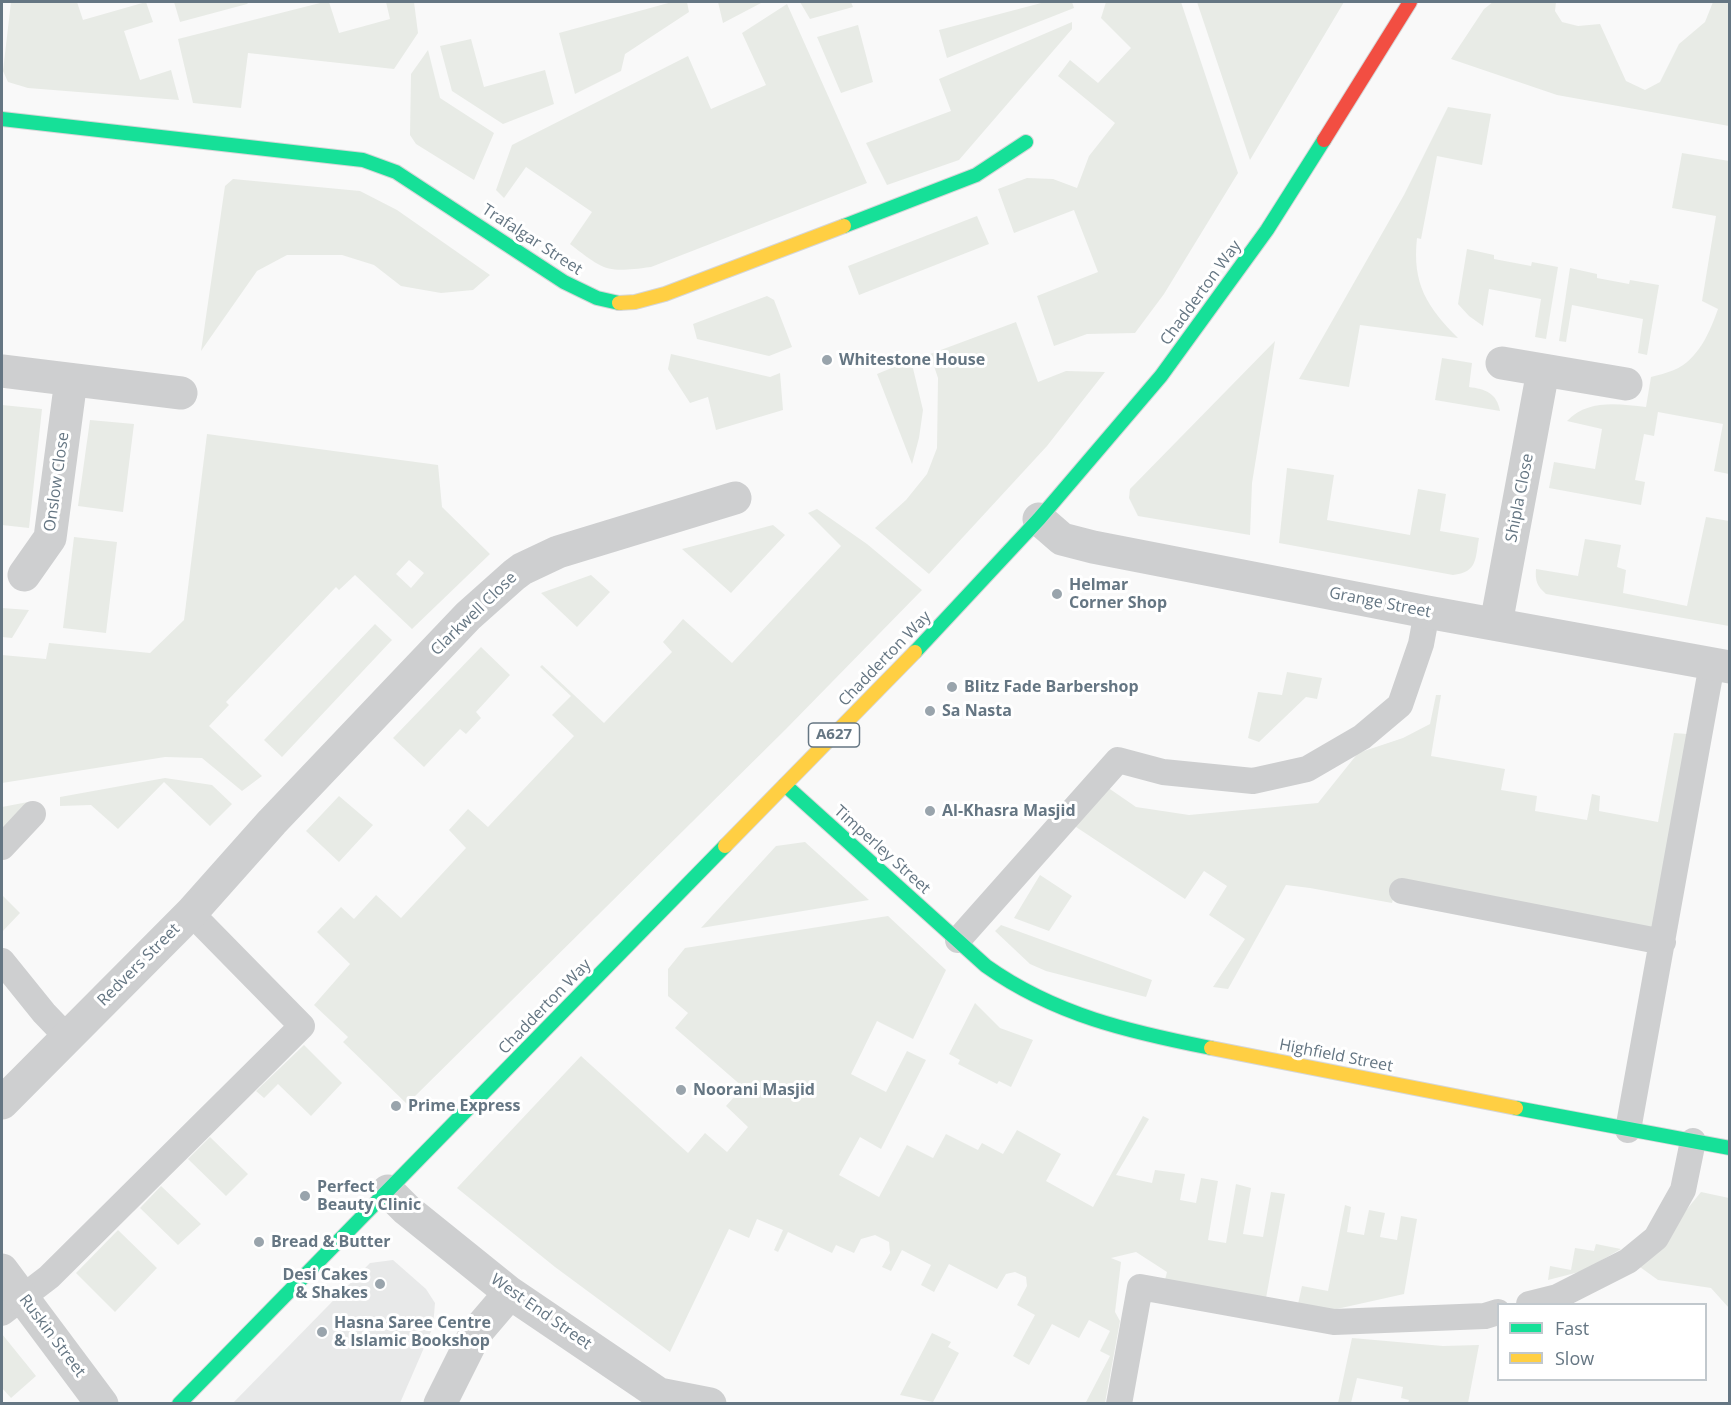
<!DOCTYPE html>
<style>
body{margin:0}
#map{position:relative;width:1731px;height:1405px;overflow:hidden;background:#f9f9f9;font-family:"Open Sans",sans-serif}
canvas{display:block}
.frame{position:absolute;inset:0;border:3px solid #657683;pointer-events:none}
.legend{position:absolute;left:1497px;top:1303px;width:210px;height:78px;box-sizing:border-box;background:#fff;border:2px solid #c1c8cd;margin:0;padding:8px 10px;list-style:none;font-size:18px;color:#657683}
.legend li{display:flex;align-items:center;gap:12px;height:30px}
.legend b{width:30px;border:2px solid #c1c8cd}
</style>
<div id="map">
<canvas width="1731" height="1405"></canvas>
<div class="frame"></div>
<ul class="legend">
<li><b style="height:8px;background:#16e098"></b>Fast</li>
<li><b style="height:8px;background:#ffcf43"></b>Slow</li>
</ul>
</div>
<script>
const g = document.querySelector('canvas').getContext('2d');
g.lineJoin = 'round';
function fillPath(path, color) {
  g.fillStyle = color;
  g.fill(path, 'evenodd');
}
function stroke(path, color, width, dash) {
  g.strokeStyle = color;
  g.lineWidth = width;
  g.lineCap = dash ? 'butt' : 'round';
  g.setLineDash(dash || []);
  g.stroke(path);
}
function label(font, color, halo, rows, align = 'center') {
  g.font = font + ' "Open Sans",sans-serif';
  g.lineWidth = 6;
  g.setLineDash([]);
  g.textBaseline = 'middle';
  g.strokeStyle = halo;
  g.fillStyle = color;
  for (const [text, x, y, turn = 0] of rows) {
    g.save();
    g.translate(x, y);
    g.rotate((+turn || 0) * Math.PI / 180);
    g.textAlign = isNaN(turn) ? turn : align;
    if (halo) g.strokeText(text, 0, 0);
    g.fillText(text, 0, 0);
    g.restore();
  }
}
const built = new Path2D(`
 M393,1260l33,29 9,14 -2,24 -33,76h-167l137,-140z`);
const green = new Path2D(`
 M11,2h66l6,18 63,-18 7,20 -29,9 16,49 31,-10 8,30 -151,-12 -20,-6 -5,-11z
 M174,2h75l-2,2 -67,18z
 M324,2h5l10,31 51,-14 -4,-17h28l4,31 -24,36 -146,-16 -7,55 -48,-5 -15,-64z
 M672,2h15l2,10 -64,42 -4,17 -46,23 -16,-61z
 M718,2h45l-40,21z
 M800,2h51l2,5 -43,12z
 M1045,2h27l2,6 -127,50 -8,-28z
 M1106,2h75l57,171 -74,121 -29,39 -48,1 -33,12 -17,-50 61,-24 -24,-62 -60,23 -16,-44 29,-11 26,1 24,9 12,-32 26,-33 -57,-47 12,-16 28,23 33,-35 -30,-30z
 M1197,2h147l-94,158z
 M1493,2h63l-1,9 7,11 16,4 22,-2 26,57 19,9 15,-8 19,-38 26,-22 8,-20h16v124l-172,-31 -106,-36 33,-50z
 M787,4l80,179 -216,84c-45,6 -46,4 -81,-23l22,-32 -66,-45 -22,31 -8,-8 16,-45 176,-89 23,53 55,-24 -24,-52z
 M1072,22v7l-113,131 -72,25 -21,-42 85,-32 -12,-32z
 M858,25l15,57 -32,11 -24,-56z
 M471,39l13,48 61,-17 9,34 -51,20 -51,-33 -12,-45z
 M428,50l12,48 54,35 -20,47 -58,-36 -6,-9 1,-61z
 M1448,107l43,7 -9,51 -45,-9 -16,83 -4,-1c-5,46 10,69 41,100l-98,-13 -11,62 -50,-8 105,-184z
 M1682,153l47,8v313l-15,-3 9,-47 -65,-12 -4,24 -10,-2 -9,46 10,2 -4,23 -92,-17 5,-26 41,7 7,-40 -35,-8c21,-22 51,-17 79,-14l5,-30c7,-2 16,-4 23,-7 24,-10 36,-38 44,-61l-16,-8 14,-85 -44,-8z
 M233,179l127,12 37,19 93,65 -17,15 -32,3 -40,-7 -27,-21 -32,-10h-55l-30,16 -56,80 24,-165z
 M977,216l12,28 -130,51 -11,-29z
 M1467,249l27,6v4l37,7 1,-4 26,5 -12,72 -11,-2 6,-38 -52,-10 -6,37 -14,-10 -11,-12z
 M1570,268l27,6v4l32,6 1,-4 29,5 -12,70 -9,-2 5,-34 -71,-14 -6,37 -7,-1z
 M767,296l7,4 18,47 -23,9 -72,-17 -4,-15z
 M1016,322l22,60 28,-11 39,1 -58,74 -118,128 -54,-46 31,-28 21,-26 10,-26 1,-70 -8,-24z
 M1275,341l-23,142 -2,52 -112,-19 -9,-18 1,-9z
 M671,354l99,23 10,-4 3,37 -67,20 -8,-33 -18,6 -22,-34z
 M1442,358l30,5 -3,24c16,2 28,6 31,24l-65,-11z
 M911,360l12,50 -4,28 -7,26 -35,-90z
 M2,405l40,4 -13,119 -27,-3z
 M90,420l44,4 -11,88 -45,-6z
 M207,434l231,31 4,42 48,47 -78,75 -57,-54 -16,15 -3,-3 -110,115 3,3 -20,21 53,50 -20,15 -40,-33 -37,-1 -163,26v-128l44,4 3,-16 101,10 34,-33zM409,560l15,13 -13,15 -15,-14z
 M1287,468l47,7 -7,45 83,15 8,-46 28,5 -6,37 39,7c-4,21 -1,34 -26,37l-174,-32z
 M817,509l50,35 55,46 -136,139 -379,375 -64,-62 5,-5 -34,-32 36,-41 -33,-32 24,-25 13,12 22,-24 25,23 65,-70 -17,-18 19,-21 20,18 86,-91 -22,-21 19,-19 -31,-29 2,-2 62,58 68,-71 -9,-10 20,-23 49,44 109,-117 -33,-33z
 M1706,517l23,4v105l-183,-32c-9,-8 -11,-13 -10,-25l42,7 7,-37 36,6 -4,22 9,3 -3,23 64,13z
 M773,525l12,10 -54,58 -49,-44z
 M74,537l43,5 -11,91 -43,-5z
 M591,575l19,17 -33,35 -36,-34z
 M2,608l27,2 -17,28 -10,-1z
 M375,624l17,16 -110,117 -18,-17z
 M481,647l29,28 -34,37 5,6 -15,16 -6,-5 -36,38 -31,-29z
 M1287,672l35,6 -5,21 -11,-2 -47,45 -11,-4 10,-46 24,3z
 M1436,695h5l-10,61 74,13 -4,21 36,6 -2,15 52,9 5,-26 8,2 -1,15 59,11 16,-89 13,1 -35,194 -254,-48 -6,23 -82,-15 -24,-3 -58,104 -15,-2 32,-48 -36,-24 18,-29 -23,-15 -19,28 -112,-74 34,-38 29,20 53,8 129,-12 40,-50 45,-15 27,-14z
 M165,778l47,7 20,19 -22,22 -46,-44 -46,47 -27,-24 -31,1v-9z
 M339,796l34,29 -34,37 -33,-31z
 M28,802l-26,28v-23z
 M805,842l64,58 -168,28 75,-82z
 M1040,875l32,21 -23,35 -35,-13z
 M2,895l18,18 -18,19z
 M888,916l58,54 -33,69 -36,-18 -26,53 35,18 21,-41 19,9 -45,89 -21,-12 -21,38 40,22 28,-52 26,13 13,-24 32,16 4,-7 21,11 14,-24 44,24 -15,27 47,26 50,-91 6,3 -33,56 36,8 3,-13 30,4 -5,26 16,3 5,-25 17,3 -10,59 18,3 10,-59 15,4 -8,46 20,3 8,-45 14,2 -19,104 -101,-18 2,-8 -31,-20 -25,6 10,4 -6,50 5,9 -15,82 -20,1 25,-48 -10,-5 10,-20 -21,-11 -10,18 -27,-14 -23,41 -16,-9 22,-41 -18,-10 10,-19 -1,-9 -11,-5 -9,2 -9,15 -48,-25 -15,28 -13,-7 10,-20 -29,-15 -11,21 -9,-4 8,-14 -1,-11 -14,-7 -14,4 -7,14 -18,-8 -4,8 -44,-21 -10,20 -4,-2 9,-20 -26,-11 -8,19 -20,-9 -59,123 -115,-85 -98,-79 124,-132 107,97 17,-20 22,19 21,-25 -22,-21 17,-19 -68,-59 13,-15 -20,-17v-27l17,-21z
 M1001,925l151,55 -6,17 -100,-26 -16,-7 -35,-33z
 M975,1003l25,25 33,12 -22,47 -12,-6 -2,3 -39,-20 2,-4 -11,-6z
 M304,1045l38,38 -31,33 -33,-32 -14,14 -8,-7z
 M210,1137l38,37 -22,22 -38,-37z
 M161,1186l40,38 -23,21 -38,-37z
 M1701,1192l28,6v110l-18,-20 -53,-8 -18,-13z
 M1345,1205l6,2 -4,25 17,3 5,-25 16,3 -5,24 17,3 4,-24 16,3 -13,75 -72,16 -34,-6 4,-18 26,5z
 M118,1230l39,38 -42,44 -39,-39z
 M1596,1244l25,5 -38,22 -35,9 2,-14 21,4 4,-22 19,3z
 M932,1333l19,9 -3,5 11,6 -26,49 -33,-7z
 M2,1334l34,42 -25,22 -9,-10z
 M1352,1338l91,8 36,-1 -11,58h-60l1,-3 -8,-2 2,-11 -46,-9 -6,25h-13z`);
const lane = new Path2D(`
 M2,847l31,-33
 M1402,891l261,51
 M958,940l160,-180 45,12 90,9 54,-12 55,-32 38,-32 21,-61 6,-32
 M2,961l42,52 23,24
 M1628,1130l84,-466
 M1529,1304l28,-7 71,-36 28,-23 27,-48 10,-49
 M2,1313l47,-36 253,-251 -111,-113
 M1119,1404l21,-117 194,35 151,-6 13,-4`);
const street = new Path2D(`
 M1502,363l124,21
 M2,371l179,22
 M1039,519l23,20 31,8 334,65 303,55
 M24,575l26,-37 21,-158
 M1496,624l47,-253
 M2,1103l189,-190 81,-91 196,-206 46,-41 8,-6 36,-17 177,-54
 M388,1191l19,19 103,83 149,101 51,10
 M2,1270l100,134
 M440,1404l35,-70 35,-41`);
const fast = new Path2D(`
 M2,119l361,41 33,12 168,110 33,16 22,5
 M844,226l132,-51 50,-33
 M915,652l124,-133 122,-143 106,-146 57,-90
 M785,785l201,181c69,49 144,66 225,82
 M1516,1108l214,40
 M179,1404l546,-558`);
const slow = new Path2D(`
 M619,303l16,-1 30,-8 179,-68
 M725,846l190,-194
 M1211,1048l305,60`);
const jam = new Path2D(`
 M1324,140l86,-138`);
const markers = [
 [827,360,6,"#99a4ac"],
 [1057,594,6,"#99a4ac"],
 [952,687,6,"#99a4ac"],
 [930,711,6,"#99a4ac"],
 [930,811,6,"#99a4ac"],
 [681,1090,6,"#99a4ac"],
 [396,1106,6,"#99a4ac"],
 [305,1196,6,"#99a4ac"],
 [259,1242,6,"#99a4ac"],
 [380,1284,6,"#99a4ac"],
 [322,1332,6,"#99a4ac"]
];
const shields = [
 [834,735,51]
];
const shieldNames = [
 ["A627",834,735]
];
const streetNames = [
 ["Trafalgar Street",532,240,33],
 ["Chadderton Way",1201,293,-54],
 ["Onslow Close",57,482,-82],
 ["Shipla Close",1520,498,-79],
 ["Grange Street",1380,603,11],
 ["Clarkwell Close",474,614,-44],
 ["Chadderton Way",885,659,-46],
 ["Timperley Street",882,850,42],
 ["Redvers Street",139,965,-45],
 ["Chadderton Way",545,1007,-46],
 ["Highfield Street",1336,1056,11],
 ["West End Street",541,1312,35],
 ["Ruskin Street",52,1336,53]
];
const poiNames = [
 ["Whitestone House",839,360],
 ["Helmar",1069,585],
 ["Corner Shop",1069,603],
 ["Blitz Fade Barbershop",964,687],
 ["Sa Nasta",942,711],
 ["Al-Khasra Masjid",942,811],
 ["Noorani Masjid",693,1090],
 ["Prime Express",408,1106],
 ["Perfect",317,1187],
 ["Beauty Clinic",317,1205],
 ["Bread & Butter",271,1242],
 ["Desi Cakes",368,1275,"right"],
 ["& Shakes",368,1293,"right"],
 ["Hasna Saree Centre",334,1323],
 ["& Islamic Bookshop",334,1341]
];
fillPath(built, '#e8e9e9');
fillPath(green, '#e8ebe6');
stroke(fast, '#d5d6d7', 16);
stroke(slow, '#d5d6d7', 16);
stroke(jam, '#d5d6d7', 16);
stroke(lane, '#cecfd0', 26);
stroke(street, '#cecfd0', 33);
stroke(fast, '#16e098', 14);
stroke(slow, '#ffcf43', 14);
stroke(jam, '#f24e42', 14);
for (const [x, y, r, color] of markers) {
  const dot = new Path2D();
  dot.arc(x, y, r, 0, 2 * Math.PI);
  g.fillStyle = color;
  g.fill(dot);
  stroke(dot, '#fff', 2);
}
for (const [x, y, w] of shields) {
  const box = new Path2D();
  box.roundRect(x - w / 2, y - 12, w, 24, 4.5);
  g.fillStyle = '#fff';
  g.fill(box);
  stroke(box, '#657683', 1.5);
}
label('bold 15px', '#657683', null, shieldNames);
label('16px', '#657683', '#fff', streetNames);
label('bold 16px', '#657683', '#fff', poiNames, 'left');
</script>
